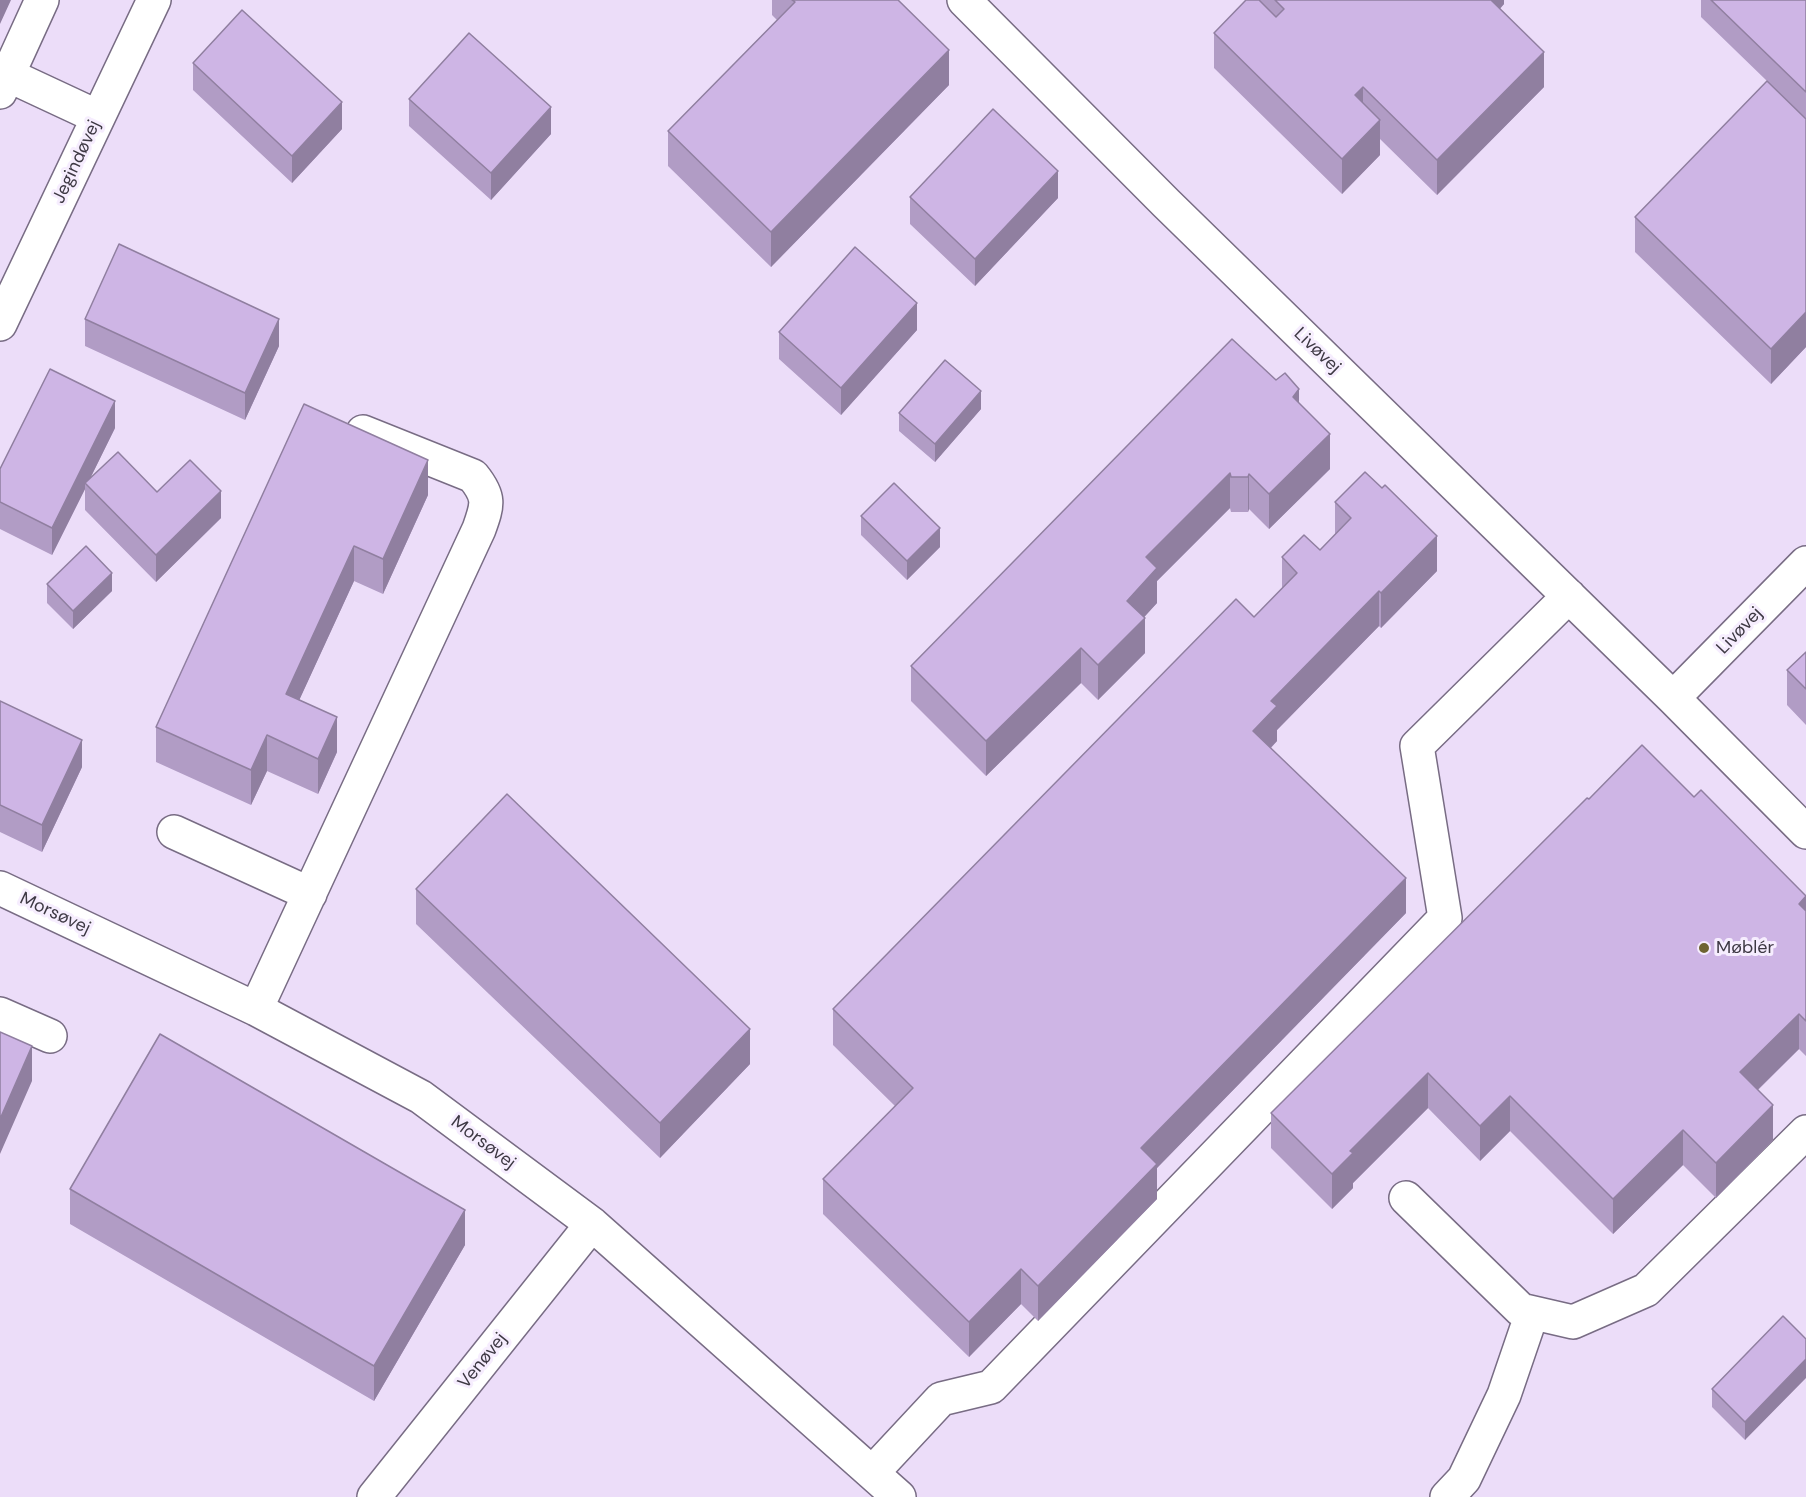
<!DOCTYPE html>
<meta charset="utf-8">
<style>
body{margin:0}
canvas{display:block;background:#ecddf9}
</style>
<canvas width="1806" height="1497"></canvas>
<script>
const g = document.querySelector('canvas').getContext('2d');
g.lineJoin = 'round';
function stroke(path, color, width, dash) {
  g.strokeStyle = color;
  g.lineWidth = width;
  g.lineCap = dash ? 'butt' : 'round';
  g.setLineDash(dash || []);
  g.stroke(path);
}
function fillPath(path, color) {
  g.fillStyle = color;
  g.fill(path, 'evenodd');
}
function label(font, color, halo, rows, align = 'center') {
  g.font = font + ' "DM Sans",sans-serif';
  g.lineWidth = 6;
  g.setLineDash([]);
  g.textBaseline = 'middle';
  g.strokeStyle = halo;
  g.fillStyle = color;
  for (const [text, x, y, turn = 0] of rows) {
    g.save();
    g.translate(x, y);
    g.rotate((+turn || 0) * Math.PI / 180);
    g.textAlign = isNaN(turn) ? turn : align;
    if (halo) g.strokeText(text, 0, 0);
    g.fillText(text, 0, 0);
    g.restore();
  }
}
const minor = new Path2D(`
 M964,0l202,203 507,495 133,134
 M8,75l90,42
 M0,92l42,-92
 M0,324l154,-324
 M1673,698l133,-135
 M174,832l136,62
 M0,888l256,121 165,88 171,127 307,273
 M256,1009l223,-480c9,-25 11,-32 -6,-53l-110,-44
 M0,1014l50,22
 M1406,1198l115,112 52,12 73,-32 160,-158
 M872,1473l69,-74 50,-12 454,-469 -28,-172 152,-150
 M374,1497l218,-273
 M1447,1497l17,-18 40,-84 28,-82`);
const wall = new Path2D(`
 M772,0h126l51,85 -178,182 -103,-101v-35l109,-111 -5,-5z
 M1246,0h258v4l-4,5 44,78 -107,108 -57,-56v16l-38,39 -128,-126v-35z
 M1701,0h105v347l-35,37 -136,-132v-35l132,-136 -66,-64z
 M193,63l149,66 -50,54 -99,-93z
 M409,99l142,35 -60,66 -82,-74z
 M910,197l148,1 -83,88 -65,-62z
 M85,319l194,27 -34,74 -160,-74z
 M917,330l-76,85 -62,-56v-27z
 M1299,403l31,66 -61,60 -20,-20 -1,3h-17l-1,-4 -73,73v22l-13,14 1,36 -47,47 -17,-17 -95,93 -75,-75v-35z
 M304,404l124,91 -45,99 -29,-13 -55,119 38,52 -19,42 -51,-23 -16,34 -95,-43v-35z
 M981,409l-46,53 -36,-31v-18z
 M115,428l-25,50 67,14 64,26 -65,64 -71,-72v-21l-33,66 -52,-26v-60z
 M1335,502l102,69 -56,57 -2,-2 -102,104v11l-6,7 135,165 -249,255v31l-119,122 -17,-17 -52,53 -146,-143v-35l72,-73 -62,-61v-36l421,-392 28,-28v-32l38,-7 15,-15z
 M861,516l79,31 -33,33 -46,-45z
 M47,584l65,7 -39,38 -26,-26z
 M1806,652v73l-19,-20v-35z
 M0,701l82,66 -40,85 -42,-20z
 M1694,797l112,99v160l-7,-7 -41,41 15,50 -57,58 -33,-33 -70,69 -103,-103 -30,30 -52,-53 -75,75v5l-21,21 -61,-61v-35l318,-314z
 M416,889l334,175 -90,94 -244,-234z
 M70,1189l395,56 -91,156 -304,-177z
 M1806,1339l-61,101 -33,-33v-18z`);
const shadedWall = new Path2D(`
 M0,0h11l-11,24z
 M1483,0h21v4l-21,23z
 M949,50v35l-178,182v-35z
 M1544,52v35l-107,108v-35z
 M1363,87v35l-8,-27z
 M342,102v27l-50,54v-27z
 M551,107v27l-60,66v-27z
 M1380,120v35l-38,39v-35z
 M1058,171v27l-83,88v-27z
 M917,303v27l-76,85v-27z
 M1806,312v35l-35,37v-35z
 M279,319v27l-34,74v-27z
 M1299,389v35l-6,-27z
 M981,391v18l-46,53v-18z
 M115,401v27l-28,57 -2,-2v6l-33,66v-27z
 M1330,434v35l-61,60v-35z
 M428,460v35l-45,99v-35z
 M1230,473v35l-73,73v22l-30,33v-35l19,-44z
 M1249,474v35l-1,3v-35z
 M221,491v27l-65,64v-27z
 M940,528v19l-33,33v-19z
 M1437,536v35l-56,57v-35z
 M354,546v35l-68,148v-35z
 M112,573v18l-39,38v-18z
 M1379,591v35l-102,104v11l-24,25v-35l18,-30z
 M1145,618v35l-47,47v-35z
 M1081,648v35l-95,93v-35z
 M337,717v35l-19,42v-35z
 M267,735v36l-16,34v-35z
 M82,740v27l-40,85v-27z
 M1406,878v35l-249,255v31l-119,122v-35l103,-138z
 M1806,896v35l-7,-27z
 M1799,1014v35l-59,58v-35z
 M750,1029v35l-90,94v-35z
 M32,1046v35l-32,73v-35z
 M1428,1073v35l-75,75v5l-21,21v-35l18,-23z
 M1510,1096v35l-30,30v-35z
 M1773,1105v35l-57,58v-35z
 M1683,1130v35l-70,69v-35z
 M465,1210v35l-91,156v-35z
 M1021,1269v35l-52,53v-35z
 M1806,1359v19l-61,62v-18z`);
const building = new Path2D(`
 M792,0h106l51,50 -178,182 -103,-101 127,-129z
 M1246,0h13l17,17 8,-8 -9,-9h216l53,52 -107,108 -74,-73 -8,8 25,25 -38,39 -128,-126z
 M1711,0h95v92z
 M242,10l100,92 -50,54 -99,-93z
 M469,33l82,74 -60,66 -82,-74z
 M1767,81l39,38v193l-35,37 -136,-132z
 M993,109l65,62 -83,88 -65,-62z
 M119,244l160,75 -34,74 -160,-74z
 M855,247l62,56 -76,85 -62,-56z
 M1232,339l44,41 9,-7 14,16 -6,8 37,37 -61,60 -20,-20 -1,3h-17l-1,-4 -84,84 11,11 -30,33 18,17 -47,47 -17,-17 -95,93 -75,-75z
 M945,360l36,31 -46,53 -36,-31z
 M50,369l65,32 -63,127 -52,-26v-33z
 M304,404l124,56 -45,99 -29,-13 -68,148 51,23 -19,42 -51,-24 -16,35 -95,-43z
 M118,452l39,40 33,-32 31,31 -65,64 -71,-72z
 M1365,472l17,16 3,-3 52,51 -56,57 -2,-2 -108,110 6,5 -24,25 153,147 -265,270 16,16 -119,122 -17,-17 -52,53 -146,-143 90,-91 -80,-79 403,-410 18,18 43,-44 -15,-16 22,-22 16,15 31,-32 -16,-16z
 M894,483l46,45 -33,33 -46,-45z
 M86,546l26,27 -39,38 -26,-27z
 M1806,652v37l-19,-19z
 M0,701l82,39 -40,85 -42,-20z
 M1642,745l52,52 7,-7 105,106 -7,8 7,7v110l-7,-7 -59,58 33,33 -57,58 -33,-33 -70,69 -103,-103 -30,30 -52,-53 -78,78 3,2 -21,21 -61,-61 316,-315 2,1z
 M507,794l243,235 -90,94 -244,-234z
 M0,1032l32,14 -32,73z
 M160,1034l305,176 -91,156 -304,-177z
 M1783,1316l23,23v20l-61,63 -33,-33z`);
const markers = [
 [1704,948,6,"#6e6431"]
];
const streetNames = [
 ["Jegindøvej",77,162,-65],
 ["Livøvej",1317,351,44],
 ["Livøvej",1740,631,-46],
 ["Morsøvej",55,914,25],
 ["Morsøvej",483,1143,37],
 ["Venøvej",483,1361,-51]
];
const poiNames = [
 ["Møblér",1716,948]
];
stroke(minor, '#786c84', 36);
stroke(minor, '#fff', 33);
fillPath(wall, '#b19cc5');
fillPath(shadedWall, '#907fa0');
fillPath(building, '#ceb5e5');
stroke(building, '#907fa0', 1.5);
for (const [x, y, r, color] of markers) {
  const dot = new Path2D();
  dot.arc(x, y, r, 0, 2 * Math.PI);
  g.fillStyle = color;
  g.fill(dot);
  stroke(dot, '#f6edfe', 2);
}
label('18px', '#3d3843', '#f6edfe', streetNames);
label('18px', '#3d3843', '#f6edfe', poiNames, 'left');
</script>
